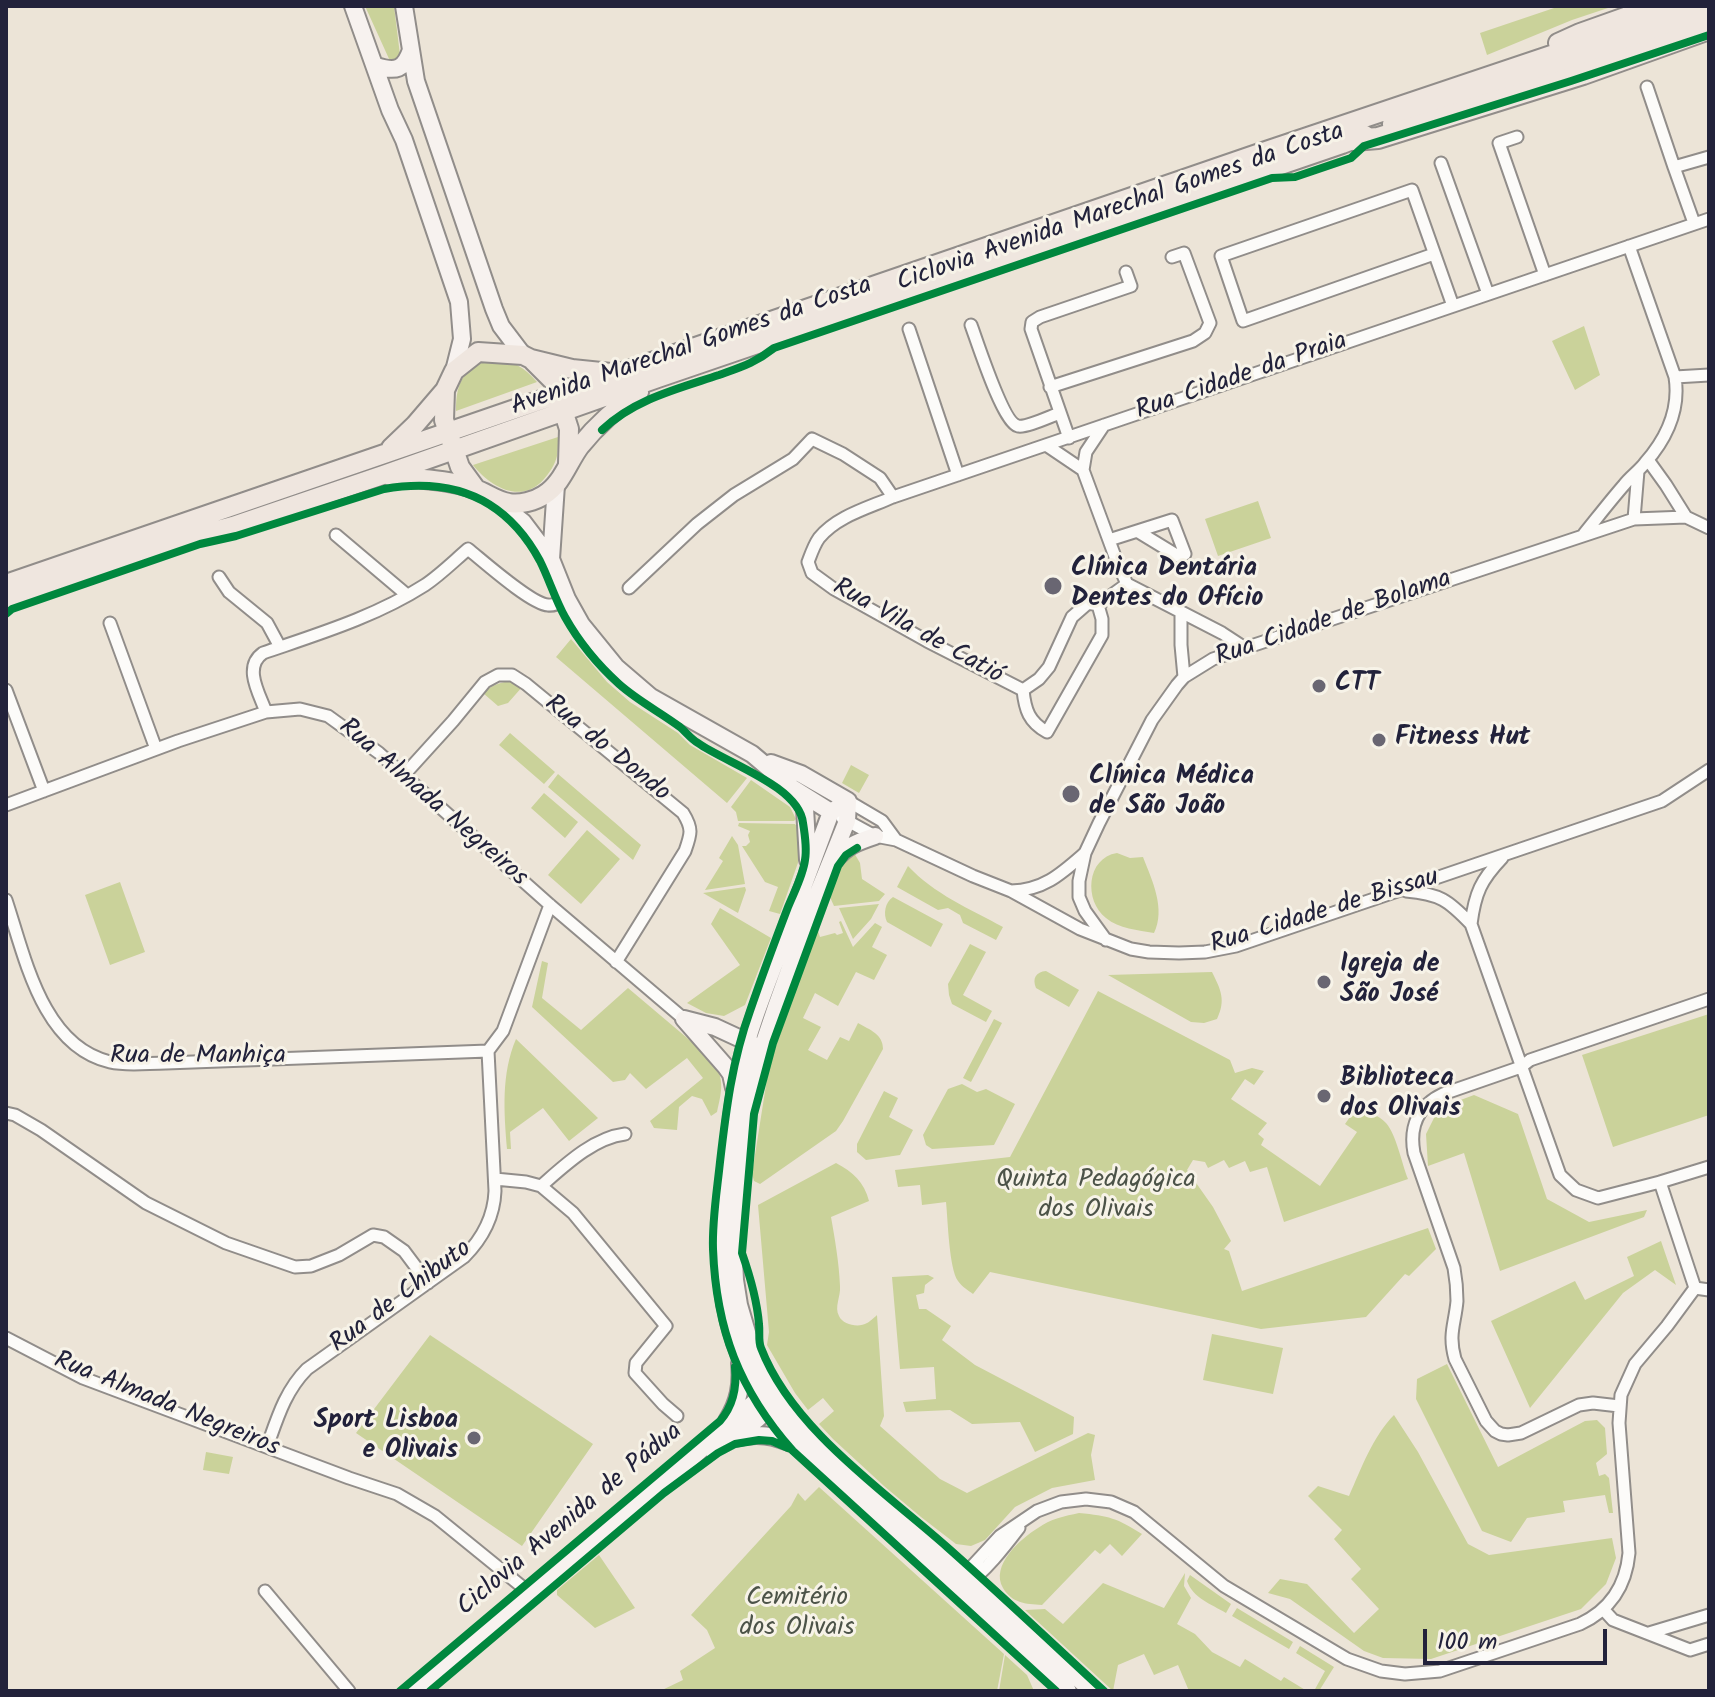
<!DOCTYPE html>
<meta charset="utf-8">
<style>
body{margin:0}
#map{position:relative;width:1715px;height:1697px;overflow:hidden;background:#ece4d7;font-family:Kalam,sans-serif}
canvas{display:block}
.frame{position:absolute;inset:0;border:8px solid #22223b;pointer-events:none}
.scale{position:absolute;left:1423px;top:1629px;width:184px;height:36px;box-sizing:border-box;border:4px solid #22223b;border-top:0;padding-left:10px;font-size:24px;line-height:28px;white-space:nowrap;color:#22223b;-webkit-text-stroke:6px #f7f3e8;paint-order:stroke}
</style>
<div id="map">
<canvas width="1715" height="1697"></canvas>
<div class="frame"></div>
<div class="scale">100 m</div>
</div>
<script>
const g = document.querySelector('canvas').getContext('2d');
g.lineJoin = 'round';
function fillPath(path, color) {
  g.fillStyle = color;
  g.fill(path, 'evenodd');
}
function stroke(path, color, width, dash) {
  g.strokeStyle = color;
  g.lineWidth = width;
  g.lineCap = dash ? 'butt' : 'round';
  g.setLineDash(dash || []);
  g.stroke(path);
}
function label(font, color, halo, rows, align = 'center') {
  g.font = font + ' Kalam,sans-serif';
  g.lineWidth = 6;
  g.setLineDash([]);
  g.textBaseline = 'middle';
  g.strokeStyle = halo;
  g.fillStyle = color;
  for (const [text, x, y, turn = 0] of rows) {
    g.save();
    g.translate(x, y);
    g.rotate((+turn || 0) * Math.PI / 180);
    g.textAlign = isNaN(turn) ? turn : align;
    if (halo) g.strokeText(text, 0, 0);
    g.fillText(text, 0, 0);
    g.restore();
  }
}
const green = new Path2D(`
 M365,6h29l6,49 -3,5 -7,1z
 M1560,6h54l-42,14 -85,35 -7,-22z
 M1584,326l16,49 -25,15 -23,-49z
 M494,358c19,3 30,9 43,24l-81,29c0,-31 8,-43 38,-53z
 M558,437c0,6 0,13 -1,19 -2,9 -8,17 -13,23 -22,26 -54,8 -71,-14z
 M1258,501l13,37 -53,18 -13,-37z
 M571,639l36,43 23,20 48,31 12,12 57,33 -20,25 -171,-146z
 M512,681l11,5 -15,17 -10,3 -15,-13c9,-8 17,-11 29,-12z
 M510,733l45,39 -11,12 -45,-39z
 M851,765l18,10 -10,18 -17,-10z
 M558,774l83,71 -8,15 -85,-73z
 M751,780l39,27 6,12 -2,2h-56l-2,-9 -5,-5z
 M544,793l34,29 -13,16 -34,-30z
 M739,823l56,1 2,3 3,30 -20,57 -11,-3 9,-24 -13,-5 -23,-36h4l4,-4 -2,-7 2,-4 -12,-5z
 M587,830l33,29 -39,45 -33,-29z
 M732,836l6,9 7,39 -40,6 18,-29 -4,-3z
 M853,851l7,12 2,16 23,15 -6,7 -45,5 -5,-11 12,-31z
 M1117,853l13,5 13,-1c9,23 23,52 11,76 -16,-3 -35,-4 -48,-15 -22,-17 -20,-60 11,-65z
 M908,866c26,28 62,43 95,61l-7,13 -33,-17 -3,-8 -12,-7 -10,2 -41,-23z
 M120,882l25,70 -35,13 -25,-70z
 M745,887l1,3 -8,23 -35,-20z
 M893,897l50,27 -12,23 -44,-25c-4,-8 -2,-20 6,-25z
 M879,904l-8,15 -18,20 -14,-31z
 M720,908l51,30 -26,67 -21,11 -18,-3 -19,-10 53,-38 -29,-41z
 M841,921l12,26 22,-24 7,4 -10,20 15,8 -13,25 -18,-8 -18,34 -23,-13 -12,25 18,9 -13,23 19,10 13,-23 9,4 9,-18c12,7 25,11 25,26l-40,72 -7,10 -76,53 -6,-3 -2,-7 17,-108 48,-138 3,9 15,-4 2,2 6,-2 -4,-11z
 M970,944l16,8 -23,43 29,16 -6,11 -34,-18 -3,-9 -1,-11z
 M542,961l6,2 -6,35 39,32 47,-42 84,71c13,20 10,31 5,53l-6,4 -9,-17 -10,-3 -13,11 -2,23 -23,-2 -4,-7 53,-43 -16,-20 -41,31 -16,-16 -5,7 -12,2 -81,-75z
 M1046,971l33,19 -10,17 -33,-19c-4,-10 0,-16 10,-17z
 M1212,972c9,18 14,28 5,47l-13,4 -13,-1 -83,-47z
 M1098,991l132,69 5,13 17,-5 12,3 -10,14 -9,-6 -14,20 36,24 -9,11 6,5 -3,6 59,41 37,-54 -12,-8 12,-17c9,4 22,8 29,16 10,11 16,41 22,56l-124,43 -17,-55 -17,5 -5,-11 -16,7 -5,-8 -16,8 -3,-6 -12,-2 -6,10 26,37 18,34 -7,8 5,2 13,40 186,-63 8,21 -27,27 -4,-2 -39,43 -105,12 -271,-57 -17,22c-5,-4 -11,-7 -15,-13 -9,-13 -10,-60 -12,-79l-24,3 -2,-20 -22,2 -3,-17 115,-13z
 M1709,1014v101l-96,32 -31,-92z
 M994,1019l8,4 -31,59 -8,-4z
 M516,1039l82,79 -29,23 -26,-33 -33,24 1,17h-4c-3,-37 -6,-75 9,-110z
 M962,1084l15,8 9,-3 29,15 -21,41 -62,4 -6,-4 -3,-10 25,-46z
 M884,1091l14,7 -9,19 24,13 -13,25 -34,5 -9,-8v-8z
 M1474,1095l44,19 29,85 42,23 58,-12 -3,7 -144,54 -36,-118 -36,13 -2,-32 13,-26z
 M836,1163c17,9 28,19 33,38l-38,16c4,23 8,45 9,69 1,10 -6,21 -1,30 4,9 20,12 28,7 1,0 9,-7 10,-8l7,101 -4,10 60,53 27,14 121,-60 7,2 -4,20 4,25 -43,8 -37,19 -30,33 -14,6 -15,-2 -35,-27 -37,-31 -51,-47 -14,-15 15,-13 -11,-13 -15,12 -13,-17 -28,-48 2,-13 -11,-127z
 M1661,1241l15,44 -21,-15 -32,23 -93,115 -39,-87 84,-40 10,19 49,-24 -7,-19z
 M928,1275l6,3 -9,7 -1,8 -8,2 3,14h7l25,17 -9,14 33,25 99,52 -1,17 -38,18 -15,-30 -48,2 -22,-14 -44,2 -3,-10 33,-3 -2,-32 -34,2 -8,-92z
 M1212,1334l71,14 -10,46 -70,-14z
 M430,1335l163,109 -71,102 -166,-113z
 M1447,1364l51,103 87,-46 12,-1 8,8 2,26 -11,9 3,13 6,-2 4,4 4,35h-4l-4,-18 -42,6 2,11 -38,6 -16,24 -29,-11 -66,-132 1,-20z
 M1394,1415l24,37 50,92 21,11 123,-17 4,20 -10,26 -25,25 -150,50 -48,-1 -19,-7 -74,-52 -22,-6 12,-14 27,5 47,49 25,-24 -28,-30 10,-10 -27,-30 8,-9 -34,-34 10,-10 31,10c12,-27 24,-60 45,-81z
 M206,1452l27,5 -4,17 -26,-4z
 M819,1487l185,167 -7,37h-337l23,-11 -3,-9 35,-23 -8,-18 -16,-15 100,-109 7,-13 7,8z
 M1079,1513c30,3 38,5 63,21l-20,22 -12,-12 -10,10 -5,-4 -53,55c-17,-1 -30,-2 -39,-17 -13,-22 17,-49 35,-60 12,-9 27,-12 41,-15z
 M599,1555l36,53 -40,20 -38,-33v-5z
 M1185,1573l-1,13 7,12 -14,26 18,10 17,18 28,15 5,-8 36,22 3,-4 23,14h-118l-11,-26 -24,10 -10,-21 -26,11 -5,26 -88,-81 20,-1 18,15 40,-41 61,25z
 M1190,1575l41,29 -5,9c-15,-9 -33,-15 -39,-32z
 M1237,1608l56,34 -4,7 -57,-33z
 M1300,1646l34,21 -15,24h-5l11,-20 -29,-18z
 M1005,1655l22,20 7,16h-35z`);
const street = new Path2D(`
 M1647,87l27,80
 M1517,137l-18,6 46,132
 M1441,163l47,131
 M1694,223l-20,-56 35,-10
 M1434,254l-191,67 -22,-65 191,-66 41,116
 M971,325c6,16 32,98 47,101 8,2 33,-10 42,-13
 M909,329l49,146
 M1675,377l34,-2
 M1050,387l143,-46 12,-8 5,-10 -26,-70 -12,4
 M1104,425l-18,27 -3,18 34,92 10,22 95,49 23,15
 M1069,438l-38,-109 1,-7 8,-5 91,-31 -5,-14
 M1046,445l37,25
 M1648,460l18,25 20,32
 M1634,519l4,-48
 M1584,534c13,-16 26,-33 40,-49 6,-8 15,-14 21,-22 22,-25 35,-54 30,-86l-46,-131
 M336,535l71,60
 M1109,540l63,-20 13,34 -7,2 -41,-25
 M219,577l10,15 38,31 13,24
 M629,588l68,-64 37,-29 59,-36 19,-20 31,15 37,24 13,19
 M1088,603l10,2 4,14v16l-55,97c-18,-10 -22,-22 -24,-42l16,-11 10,-12 23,-50z
 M1098,605l29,-21
 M1181,612v33l3,32
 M110,623l46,126
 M6,690l38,101
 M1023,690l-96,-49 -93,-52 -22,-16 -4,-11c3,-8 6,-17 11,-24 18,-22 49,-30 74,-41l816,-278
 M266,712c-7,-19 -23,-45 -3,-59 55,-19 112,-36 162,-68 15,-10 29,-24 43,-36 15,12 63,55 80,56 7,1 13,-3 19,-6
 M404,775l49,-54 32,-39 13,-7h14l14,9 157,129c10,16 8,21 2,38l-69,111
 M848,801l34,20 14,19
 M6,805l172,-64 88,-29 34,-3 28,7 51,37 171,152 134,114
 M842,818l33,18 21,4 77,36 38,15 69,38 51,20 18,3 30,1 26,-1 31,-6 426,-145 47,-31
 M1011,891c33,-1 50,-17 74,-38
 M1406,891c34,3 42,9 65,33l89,251 16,15 22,8 62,-16 49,-15
 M6,900c19,57 36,146 104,162 17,4 38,1 56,1l322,-12
 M1471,924c4,-31 10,-44 31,-66
 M1106,940l-21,-29 -6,-14v-16l6,-28 14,-30 53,-103 25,-35 7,-8 29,-18 32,-11 389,-129 52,-2 23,11
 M6,1113l9,2 26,15 105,73 80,40 69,24 16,-1 28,-11 34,-20 11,2 20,14 24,32
 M495,1179l31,3 15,4 32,27 93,113 -30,37 -1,10 28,31 14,12
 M1660,1182l35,106
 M541,1186c24,-21 52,-48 84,-52
 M1695,1288l14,2
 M6,1338l77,40 266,100 48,16 38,22 96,78
 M1619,1406l-26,-3 -14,2 -58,28 -13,2 -7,-1 -6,-3 -9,-10 -31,-62c-7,-25 0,-35 2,-58 0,-12 -1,-22 -3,-33l-40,-115c-5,-27 5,-48 29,-59l78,-27 9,-7 179,-61
 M267,1447c10,-28 18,-56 40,-78l157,-112c18,-18 30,-40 31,-66l-7,-140 15,-20 47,-126
 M960,1582l4,-7 36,-39 37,-25 24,-9 25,-3 25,3 23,10 90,74 123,73 34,12 24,3 35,-3 140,-47c30,-14 46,-38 49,-71l-10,-130 2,-28 14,-31 32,-38 28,-38
 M965,1585c18,-10 41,-40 54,-57
 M265,1591l84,100
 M1603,1609l10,11 77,30 19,-6
 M1649,1633l60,-18`);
const secondary = new Path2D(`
 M353,6l37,104 14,30 55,162 3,37 -8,32
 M404,6l12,75 78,228 7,17 22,29
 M376,66c20,6 28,4 35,-16
 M495,500l28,22 28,37 16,40 14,25 35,43 35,30 101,57 39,33 40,25
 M551,559l5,-74
 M771,763l30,11 47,27
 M794,791l11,17 3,52
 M848,801l-17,11c-17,45 -34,91 -51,137 -14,38 -30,76 -39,115 -9,38 -11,77 -16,115 -5,56 -9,108 10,163 14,41 39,76 67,108l266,241
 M848,801l-1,20 -38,94 -33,92 -20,59 -10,55 -13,120 2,39 4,25 12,41 7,16 20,34 23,30 19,22 272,243
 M834,861c12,-15 23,-19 41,-25
 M684,1019l42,48 5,7 3,14
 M684,1019l31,8 41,19
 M727,1421c12,-19 15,-36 13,-58
 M734,1438c23,-6 40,-3 62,7
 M711,1449c21,-12 52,-29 64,-49
 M415,1691l271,-228 70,-62 5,-4 8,-1`);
const primary = new Path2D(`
 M1558,43l22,-10 76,-27
 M1392,124l317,-108
 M533,361l21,21 15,47 -1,34
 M445,390l-1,30 16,47 16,22
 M391,448l24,-23 30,-35 9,-19 24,-19 45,3 8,4 41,10 39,4
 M390,476c28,3 58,3 85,13 12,4 21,12 34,14 11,2 26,-2 35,-8 18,-11 24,-33 36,-49 17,-21 37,-39 59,-54
 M6,584l1254,-431 437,-147
 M6,601l190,-65 37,-10 150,-51 275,-97 684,-234 23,-9`);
const highway = new Path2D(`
 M1354,140l24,-2 205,-64 126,-45`);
const cycleway = new Path2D(`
 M602,430c33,-31 75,-41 117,-55 22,-8 36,-12 55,-27l498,-170 23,-1 56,-19 13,-12 207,-65 138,-46
 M6,614l6,-5 188,-65 36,-8 148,-47c68,-12 122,9 156,72 9,18 15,38 25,56 14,25 33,48 54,67 19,17 41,28 61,43 6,5 11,12 18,16 28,20 101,43 105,80 2,12 4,26 2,37 -2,16 -11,32 -17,47 -13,34 -26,69 -38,104 -18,50 -24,99 -30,151 -3,29 -8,58 -7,87 3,80 26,141 80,202l263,240
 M857,848l-11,7 -8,11 -65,177 -19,71 -12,139c8,23 15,47 17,71 1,9 -1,17 2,24 31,81 123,143 186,199 53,47 105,96 157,144
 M400,1691l320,-270c13,-15 17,-34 15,-54
 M430,1691l234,-198 54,-40 17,-9 24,-4 13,1 16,7`);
const markers = [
 [1053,586,10,"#696672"],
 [1319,686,8,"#696672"],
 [1379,740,8,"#696672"],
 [1071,794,10,"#696672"],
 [1324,982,8,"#696672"],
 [1324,1096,8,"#696672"],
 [474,1438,8,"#696672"]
];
const streetNames = [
 ["Ciclovia Avenida Marechal Gomes da Costa",1121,209,-19],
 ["Avenida Marechal Gomes da Costa",692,348,-19],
 ["Rua Cidade da Praia",1242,378,-19],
 ["Rua Cidade de Bolama",1334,620,-19],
 ["Rua Vila de Catió",917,633,29],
 ["Rua do Dondo",606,750,39],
 ["Rua Almada Negreiros",432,804,41],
 ["Rua Cidade de Bissau",1325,913,-17],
 ["Rua de Manhiça",198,1058],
 ["Rua de Chibuto",402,1298,-37],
 ["Rua Almada Negreiros",166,1406,22],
 ["Ciclovia Avenida de Pádua",571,1521,-40]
];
const poiNames = [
 ["Clínica Dentária",1071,571],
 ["Dentes do Ofício",1071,601],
 ["CTT",1335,686],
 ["Fitness Hut",1395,740],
 ["Clínica Médica",1089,779],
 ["de São João",1089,809],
 ["Igreja de",1340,967],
 ["São José",1340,997],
 ["Biblioteca",1340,1081],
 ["dos Olivais",1340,1111],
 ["Sport Lisboa",458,1423,"right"],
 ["e Olivais",458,1453,"right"]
];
const parkNames = [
 ["Quinta Pedagógica",1096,1182],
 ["dos Olivais",1096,1212],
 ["Cemitério",797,1600],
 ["dos Olivais",797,1630]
];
fillPath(green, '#cad29a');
stroke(street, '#918d8a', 15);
stroke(secondary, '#918d8a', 20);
stroke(primary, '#918d8a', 22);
stroke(highway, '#918d8a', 24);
stroke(street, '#fcfbf9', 11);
stroke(secondary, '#f7f2ef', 16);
stroke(primary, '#efe6df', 18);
stroke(highway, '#efe6df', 20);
stroke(cycleway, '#00873e', 8);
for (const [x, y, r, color] of markers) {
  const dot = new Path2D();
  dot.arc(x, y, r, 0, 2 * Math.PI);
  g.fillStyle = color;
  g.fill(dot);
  stroke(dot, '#f7f3e8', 3);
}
label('26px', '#22223b', '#f7f3e8', streetNames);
label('bold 26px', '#22223b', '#f7f3e8', poiNames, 'left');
label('26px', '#4c5348', '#f7f3e8', parkNames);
</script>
